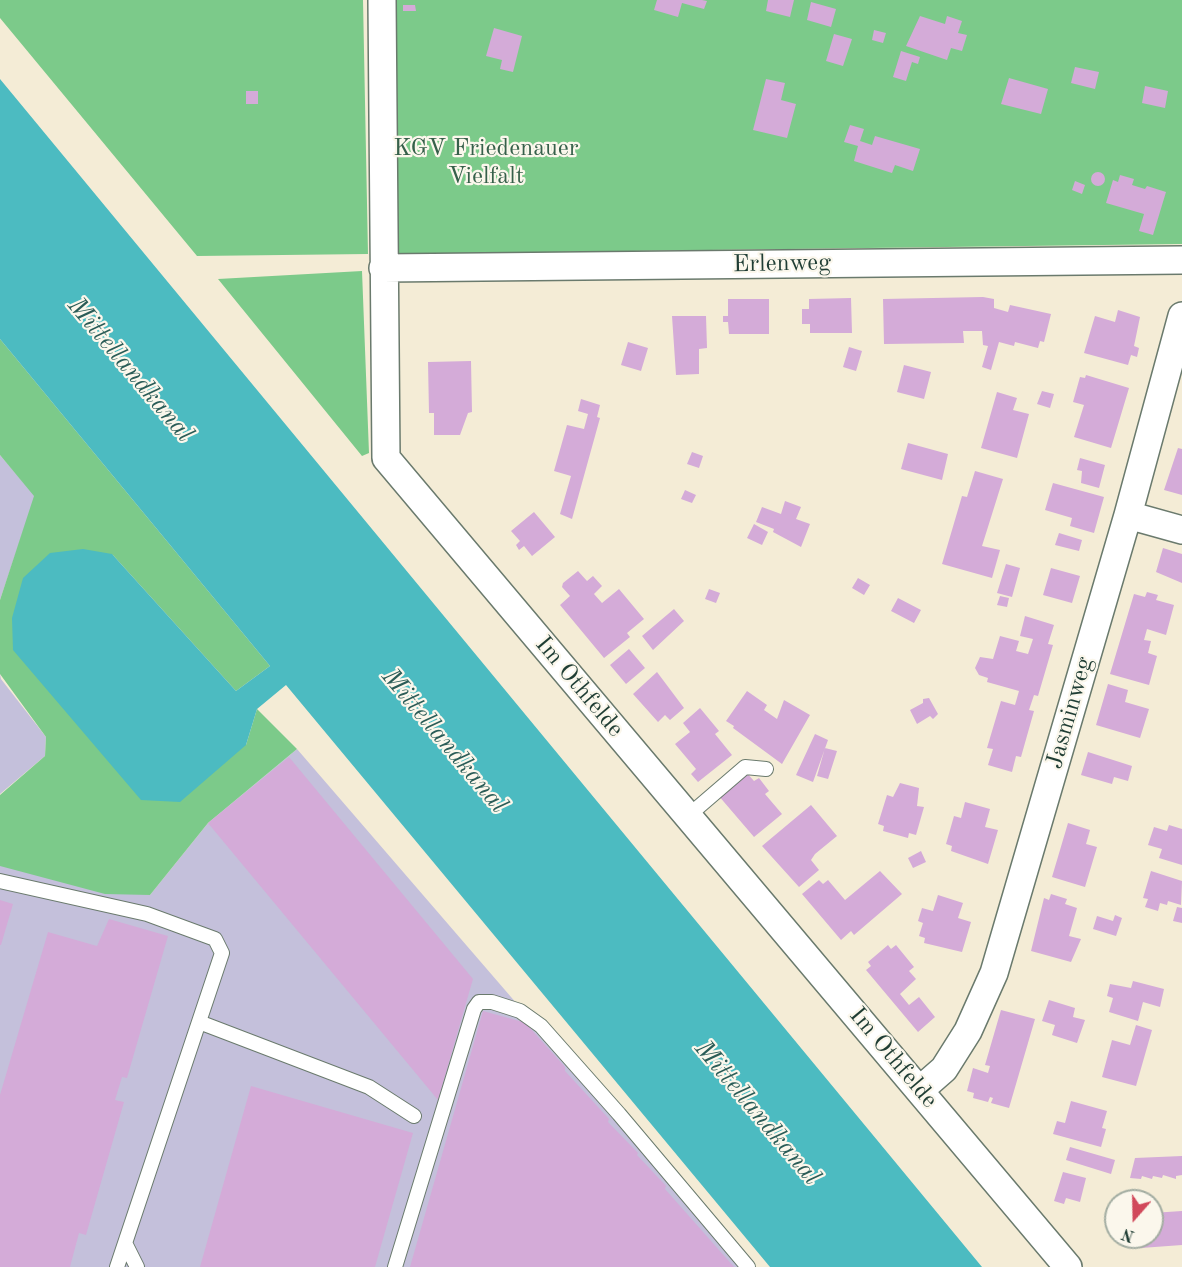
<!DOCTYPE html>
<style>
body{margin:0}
#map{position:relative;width:1182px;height:1267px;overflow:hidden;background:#f4ecd6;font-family:"Old Standard TT",serif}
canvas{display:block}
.north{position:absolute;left:1104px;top:1189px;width:60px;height:60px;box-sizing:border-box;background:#fbf7ec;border:2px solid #a3ada2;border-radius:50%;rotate:200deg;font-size:16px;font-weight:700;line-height:24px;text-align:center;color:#1f3d34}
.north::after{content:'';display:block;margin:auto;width:21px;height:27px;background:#d1495b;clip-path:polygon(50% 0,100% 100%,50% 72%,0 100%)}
</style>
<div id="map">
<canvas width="1182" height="1267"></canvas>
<div class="north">N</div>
</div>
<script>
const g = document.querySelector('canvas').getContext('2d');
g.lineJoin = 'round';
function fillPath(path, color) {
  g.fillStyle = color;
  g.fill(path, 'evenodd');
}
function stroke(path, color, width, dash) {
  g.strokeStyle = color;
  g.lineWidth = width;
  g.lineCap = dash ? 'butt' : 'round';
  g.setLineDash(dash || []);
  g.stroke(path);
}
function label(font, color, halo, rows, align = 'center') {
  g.font = font + ' "Old Standard TT",serif';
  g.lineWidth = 4.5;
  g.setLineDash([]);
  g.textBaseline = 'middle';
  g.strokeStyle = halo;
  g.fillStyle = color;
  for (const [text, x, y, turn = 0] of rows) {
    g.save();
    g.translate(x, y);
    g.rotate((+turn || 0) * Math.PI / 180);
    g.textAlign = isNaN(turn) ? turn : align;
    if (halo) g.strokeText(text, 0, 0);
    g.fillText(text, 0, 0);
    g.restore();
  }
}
const industrial = new Path2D(`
 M0,455l35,41 -35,104z
 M0,674l1,5 45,58 -1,19 -45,38z
 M297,749l447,518h-744v-402l150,30 58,-72z`);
const green = new Path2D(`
 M0,0h363l5,254 -171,2 -197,-238z
 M394,0h788v244l-786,10z
 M362,271l7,182 -7,3 -144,-177z
 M0,339l270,327 -34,25 -124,-137 134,191 11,-36 40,40 -89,74 -58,72 -45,-1 -105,-28v-71l45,-39 1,-19 -46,-63v-74l34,-104 -34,-41z`);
const water = new Path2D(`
 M0,79l982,1188h-212l-484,-582 -29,24 -11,36 -66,57 -39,-2 -128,-150 -1,-32 11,-40 27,-25 33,-4 29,5 124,137 34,-25 -270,-327z`);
const building = new Path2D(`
 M657,0h45l5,1 -3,8 -22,-6 -4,14 -24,-7z
 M768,0h26l-4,17 -24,-6z
 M811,2l25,7 -5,18 -24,-7z
 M403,5h12l1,6h-13z
 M920,16l25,8 2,-8 15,5 -4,12 9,2 -5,16 -11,-3 -4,12 -41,-14z
 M494,28l28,8 -9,36 -13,-3 2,-9 -16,-4z
 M874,30l12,3 -3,10 -11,-3z
 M834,34l18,5 -9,27 -17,-5z
 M901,51l19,6 -2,7 -6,-2 -6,19 -13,-4z
 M1075,67l24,5 -4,17 -24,-6z
 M1009,78l39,11 -7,25 -40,-10z
 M766,79l19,4 -4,17 15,4 -9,34 -34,-8z
 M1145,86l23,5 -3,17 -23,-5z
 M246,91h12v13h-12z
 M850,125l14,4 -4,12 12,4 3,-9 45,13 -7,22 -18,-6 -3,8 -38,-12 4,-15 -14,-4z
 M1091 179a7 7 0 1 1 14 0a7 7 0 1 1-14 0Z
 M1120,175l14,4 -2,6 13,4 2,-3 19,6 -13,43 -14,-4 5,-17 -38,-11 7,-23 5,2z
 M1075,181l10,4 -3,9 -10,-4z
 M983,297l11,2v9l14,4 2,-7 41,9 -7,28 -4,-1 -2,7 -23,-6 -1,4 -15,-4 -8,28 -9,-3 6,-21 -5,-1 -1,-14h-19l1,12 -80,1 -1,-45z
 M851,298l1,35h-42v-9h-8v-15h7v-10z
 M728,299h41v35h-40l-1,-12h-5v-6h5z
 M1118,310l22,7 -6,29 5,2 -2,9 -6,-2 -3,10 -44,-12 11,-37 20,6z
 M672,316h34l1,32 -8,1v25l-23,1z
 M628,342l20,6 -7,23 -20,-6z
 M849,347l13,4 -6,20 -13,-4z
 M471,361l1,51 -4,1 -8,22h-26v-22h-5l-1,-51z
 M904,365l27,7 -7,27 -27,-7z
 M1086,375l43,13 -18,60 -37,-11 10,-32 -11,-3 7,-25 5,1z
 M1042,391l12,3 -4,14 -13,-4z
 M997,392l20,6 -4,12 16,4 -12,44 -36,-10z
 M581,399l19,6 -3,12 3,1 -28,101 -12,-5 11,-38 -17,-5 13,-46 17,4 4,-15 -10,-3z
 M908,443l40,11 -6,26 -41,-11z
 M1178,448l4,1v46l-18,-5z
 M692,452l11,4 -4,12 -12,-4z
 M1080,458l25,7 -6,23 -18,-5 1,-12 -5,-1z
 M975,471l28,8 -21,67 18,4 -8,28 -50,-14 20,-68 5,1z
 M1053,483l51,14 -10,36 -24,-7 2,-8 -27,-8z
 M685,490l11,5 -4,8 -11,-4z
 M785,501l16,6 -5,12 14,5 -9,23 -28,-15 1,-3 -18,-7 6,-15 19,7z
 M534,512l21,25 -23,19 -8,-10 -5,4 -3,-5 4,-4 -9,-10z
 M754,524l14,8 -6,13 -15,-7z
 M1059,533l23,7 -3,11 -24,-6z
 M1163,548l19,6v29l-26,-11z
 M1006,564l14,4 -8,29 -15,-4z
 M1051,568l29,8 -8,27 -29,-8z
 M578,571l9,10 6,-5 9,10 -8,8 8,9 17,-14 25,30 -17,14 3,4 -26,21 -44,-53 10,-9 -8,-9 1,-4z
 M858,578l12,7 -6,10 -12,-7z
 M709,589l11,4 -4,10 -11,-4z
 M1147,592l11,3 -2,5 18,5 -8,30 -19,-6 -3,11 7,1 -3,12 9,3 -8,29 -39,-11 24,-80 11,3z
 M1000,596l9,2 -2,9 -10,-2z
 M898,598l23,12 -7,13 -23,-12z
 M674,609l10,12 -31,29 -11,-14z
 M1025,616l29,9 -6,19 5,1 -15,51 -4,-1 -5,15 5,1 -13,46 -5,-1 -4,16 -24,-7 5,-16 -6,-1 14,-47 14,4 4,-14 -32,-9 1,-4 -9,-3 -4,-7 5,-11 13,2 7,-23 19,5 -3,10 12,3 5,-15 -13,-3z
 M629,649l16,19 -19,16 -16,-19z
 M657,672l27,36 -14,12 -5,-5 -7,7 -25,-28z
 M1108,684l20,6 -3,12 24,7 -9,29 -44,-13z
 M747,691l20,14 -3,5 13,9 7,-19 26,15 -28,49 -49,-36 1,-2 -8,-5z
 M929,698l9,16 -5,5 -3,-3 -13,8 -7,-14 13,-7v-4z
 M700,708l19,23 -4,3 17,21 -34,27 -7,-8 5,-5 -21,-25 15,-12 -7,-9z
 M815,734l13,6 -15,42 -17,-7z
 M825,748l12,3 -9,28 -11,-3z
 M1088,752l44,14 -4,15 -14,-4 -2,7 -31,-9z
 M289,757l184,222 -35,121 -230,-277z
 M746,772l8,9 5,-3 10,13 -4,3 17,20 -28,23 -36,-42z
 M900,783l19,5 -2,18 7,1 -8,28 -7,-2 -1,5 -25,-7 1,-5 -6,-2 9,-29 6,2z
 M965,802l25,7 -5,18 13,3 -10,34 -37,-13 1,-5 -6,-2 8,-28 7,2z
 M811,805l26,31 -22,18 -4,6 8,10 -20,17 -37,-41z
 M1068,823l22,7 -4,14 11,3 -12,40 -33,-10z
 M1169,825l13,4v36l-23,-7 3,-9 -14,-4 6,-18 13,4z
 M921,851l5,11 -13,6 -5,-10z
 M880,871l22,23 -48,41 -3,-4 -10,9 -39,-46 17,-14 4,4 5,-4 17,20z
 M1151,871l31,10 -1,24 -13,-4 -1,4 -7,-2 -2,8 -13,-4 3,-8 -5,-1z
 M1051,894l16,5 -2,5 12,4 -8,28 12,3 -10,23 -40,-11 13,-53 5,2z
 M938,895l25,8 -5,15 13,4 -9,30 -38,-9 1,-5 -6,-2 4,-13 -5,-2 4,-13 11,3z
 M0,900l13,4 -12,41h-1z
 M1177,907l5,1v15l-9,-2z
 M1115,915l7,3 -6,18 -23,-7 4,-13 16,5z
 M109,919l59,17 -41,142 -5,-1 -7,23 9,2 -38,133 -7,-2 -9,34h-70v-172l48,-163 49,14z
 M888,945l3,4 5,-4 18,22 -5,4 7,8 -16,15 9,11 10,-8 16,20 -17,15 -52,-62 5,-4 -3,-4z
 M1133,981l31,8 -4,18 -17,-5 -5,19 -29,-9 4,-14 -6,-2 3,-12 21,4z
 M1049,1000l26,8 -2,9 12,3 -8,23 -25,-8 3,-10 -13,-4z
 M1001,1010l34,9 -26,89 -18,-5 2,-5 -3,-1 -2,5 -15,-4 1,-5 -7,-2 6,-23 15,5 2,-7 -5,-1z
 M483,1011l47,13 -1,3 36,40v4l44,48 -1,3 30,31 -1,2 29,31 -1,3 69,78h-324z
 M1136,1025l16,5 -16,56 -34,-9 10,-37 18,5z
 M251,1086l162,47 -38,134h-175z
 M1071,1101l36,10 -5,17 4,1 -5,18 -48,-13 4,-13 8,2z
 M1070,1147l45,13 -4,14 -45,-14z
 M1182,1156v19l-6,1v3l-13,-4 -1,3 -9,-2 -1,3 -10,-3 -1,3 -11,-1 5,-20z
 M1063,1172l23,6 -6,24 -14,-4 -2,6 -10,-3z
 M1182,1211v34l-41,3v-4h-11l-1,-7h23v-24z`);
const lane = new Path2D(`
 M688,816l57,-49 21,2
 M0,881l147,33 68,25 7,14 -105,314
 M199,1022l170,65 45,29
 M125,1243l12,24
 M395,1267l79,-258 5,-7h13l28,9 21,15 78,88 129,153`);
const street = new Path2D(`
 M382,0l4,458 682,809
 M383,268l799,-8
 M1128,515l54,15
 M920,1090l24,-21 24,-38 26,-58 134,-458 54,-199`);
const parkNames = [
 ["KGV Friedenauer",486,149],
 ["Vielfalt",486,177]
];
const streetNames = [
 ["Erlenweg",782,264,-1],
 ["Im Othfelde",579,687,50],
 ["Jasminweg",1070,713,-74],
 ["Im Othfelde",893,1058,50]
];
const waterNames = [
 ["Mittellandkanal",130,370,50],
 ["Mittellandkanal",444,741,50],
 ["Mittellandkanal",757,1113,50]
];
fillPath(industrial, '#c4c0db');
fillPath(green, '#7cca8a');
fillPath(water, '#4cbbc1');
fillPath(building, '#d4abd8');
stroke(lane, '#6a7a6d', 16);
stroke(street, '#6a7a6d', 30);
stroke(lane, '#fff', 14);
stroke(street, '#fff', 27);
label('24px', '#36604a', '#fbf7ec', parkNames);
label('24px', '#1f3d34', '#fbf7ec', streetNames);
label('italic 26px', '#2a5c57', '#fbf7ec', waterNames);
</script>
